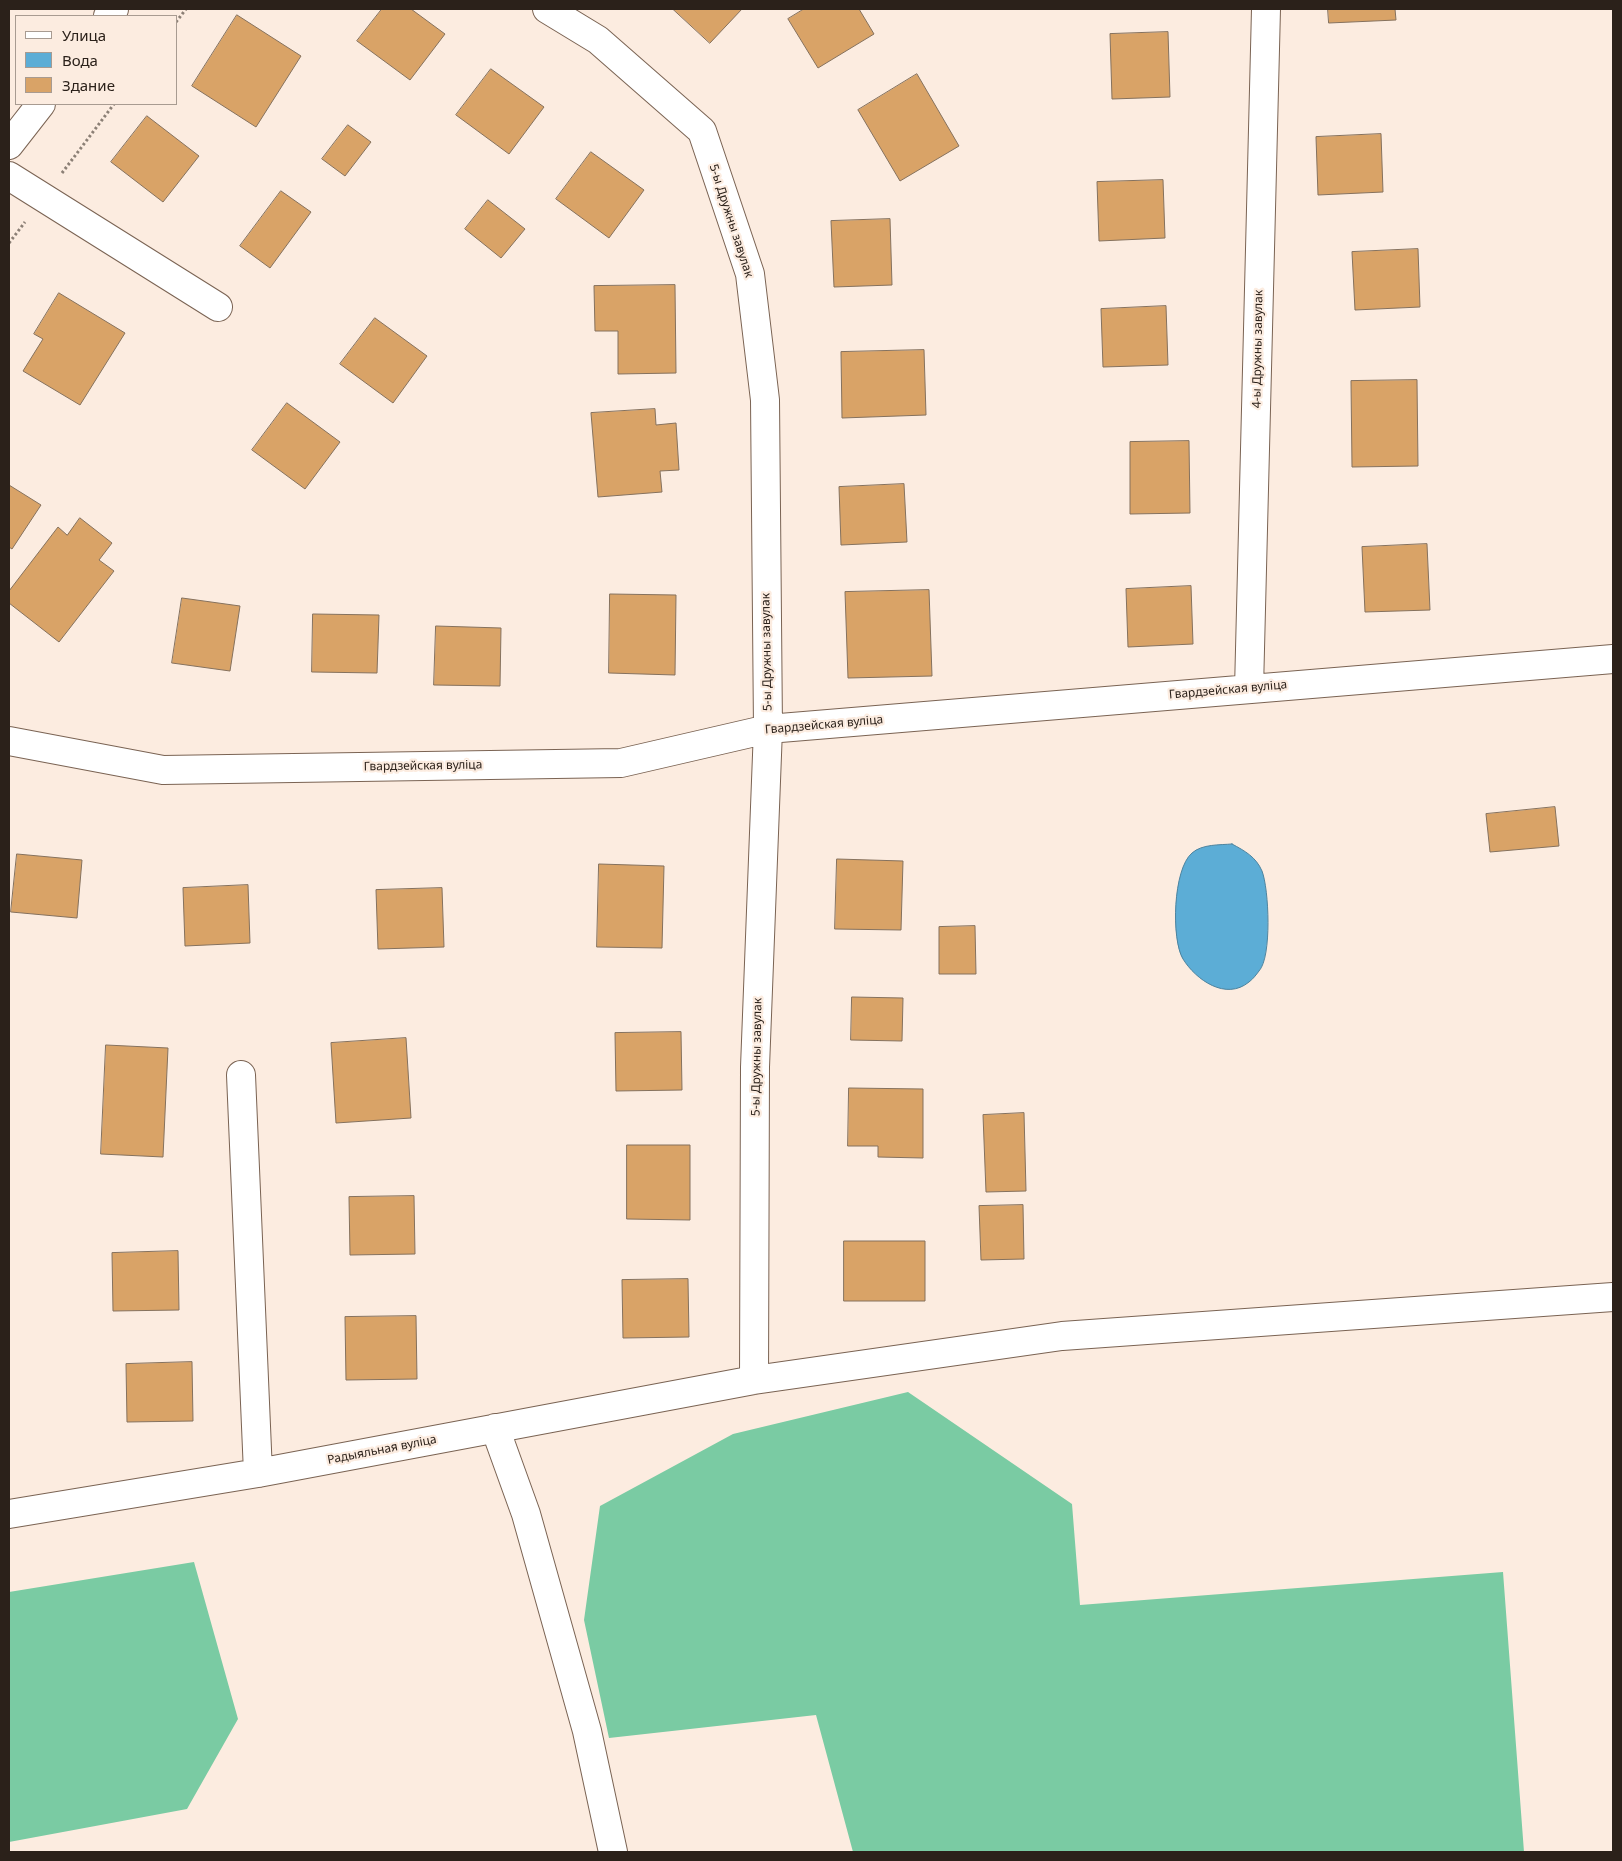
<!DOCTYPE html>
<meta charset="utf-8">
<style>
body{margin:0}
#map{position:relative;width:1622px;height:1861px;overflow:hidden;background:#fcece0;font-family:"Noto Sans",sans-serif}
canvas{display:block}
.frame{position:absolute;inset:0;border:10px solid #2b211a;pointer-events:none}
.legend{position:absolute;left:15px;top:15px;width:162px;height:90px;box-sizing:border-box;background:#fcece0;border:1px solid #a89b91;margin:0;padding:6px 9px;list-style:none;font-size:15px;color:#2b211a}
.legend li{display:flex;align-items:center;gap:10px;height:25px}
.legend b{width:25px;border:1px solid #a89b91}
</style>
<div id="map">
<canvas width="1622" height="1861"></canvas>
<div class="frame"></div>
<ul class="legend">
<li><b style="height:6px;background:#fff"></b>Улица</li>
<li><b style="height:14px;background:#5cadd6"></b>Вода</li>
<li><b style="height:14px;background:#d9a367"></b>Здание</li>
</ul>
</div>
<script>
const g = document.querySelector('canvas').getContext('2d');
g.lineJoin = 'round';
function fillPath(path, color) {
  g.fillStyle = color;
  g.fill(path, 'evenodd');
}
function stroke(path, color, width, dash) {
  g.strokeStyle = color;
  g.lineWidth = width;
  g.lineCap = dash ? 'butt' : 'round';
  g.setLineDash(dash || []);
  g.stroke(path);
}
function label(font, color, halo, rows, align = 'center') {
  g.font = font + ' "Noto Sans",sans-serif';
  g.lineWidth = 4.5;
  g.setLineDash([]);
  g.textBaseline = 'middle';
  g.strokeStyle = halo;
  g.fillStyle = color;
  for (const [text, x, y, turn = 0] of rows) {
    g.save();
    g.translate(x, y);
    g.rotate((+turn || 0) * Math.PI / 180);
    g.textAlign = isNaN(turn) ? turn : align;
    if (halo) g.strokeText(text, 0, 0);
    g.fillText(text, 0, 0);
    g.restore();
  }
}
const forest = new Path2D(`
 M908,1392l164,112 8,101 423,-33 21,280h-671l-37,-137 -207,23 -25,-118 16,-114 133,-72z
 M194,1562l44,157 -51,90 -178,33v-250z`);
const water = new Path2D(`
 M1232,844c13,7 24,13 30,27 7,18 10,86 -3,100 -3,4 -6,8 -10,11 -23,19 -53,-2 -66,-23 -12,-20 -10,-90 9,-106 10,-9 28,-8 40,-9z`);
const building = new Path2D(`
 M382,9h29l34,25 -35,46 -53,-39z
 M673,9h69l-32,34z
 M804,9h55l15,25 -56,34 -30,-49z
 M1328,9h67l1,11 -67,3z
 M237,15l64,41 -45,71 -64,-41z
 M1168,32l2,65 -58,2 -2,-65z
 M491,69l53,38 -35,47 -53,-39z
 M917,74l42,72 -59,35 -42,-71z
 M147,116l52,40 -36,46 -52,-40z
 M348,125l23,17 -26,34 -23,-17z
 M1381,134l2,58 -65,3 -2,-58z
 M591,152l53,38 -35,48 -53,-39z
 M1163,180l2,58 -66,3 -2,-59z
 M281,191l30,21 -41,56 -30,-22z
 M488,200l37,29 -24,29 -36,-29z
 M890,219l2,66 -58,2 -3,-66z
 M1418,249l2,58 -65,3 -3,-58z
 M675,285l1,88 -58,1v-43h-23l-1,-45z
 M59,293l66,40 -45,72 -57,-34 20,-32 -9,-5z
 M1166,306l2,59 -65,2 -2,-58z
 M375,318l52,38 -34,47 -53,-39z
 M924,350l2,65 -84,3 -1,-66z
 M1417,380l1,86 -66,1 -1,-86z
 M287,403l53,39 -35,47 -53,-39z
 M655,409l1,16 20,-2 3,47 -19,1 2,21 -64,5 -7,-84z
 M1189,441l1,72 -60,1v-72z
 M904,484l3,58 -66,3 -2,-58z
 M9,485l32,20 -29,44 -3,-2z
 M80,518l32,25 -13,17 15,11 -55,71 -50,-39v-12l49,-64 9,8z
 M1427,544l3,66 -65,2 -3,-65z
 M1191,586l2,58 -65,3 -2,-58z
 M929,590l3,86 -84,2 -3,-86z
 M610,594l66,1 -1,80 -66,-2z
 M182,598l58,8 -10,65 -58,-8z
 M313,614l66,1 -2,58 -65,-1z
 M436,626l65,2 -1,58 -66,-1z
 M1555,807l4,39 -69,6 -4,-38z
 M17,854l65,6 -5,58 -66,-6z
 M837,859l66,2 -2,69 -66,-1z
 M599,864l65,2 -2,82 -65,-1z
 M248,885l2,58 -65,3 -2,-58z
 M442,888l2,59 -66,2 -2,-59z
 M975,926l1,48h-37v-47z
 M852,997l51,1 -1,43 -51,-1z
 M681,1032l1,58 -66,1 -1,-58z
 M406,1038l5,80 -75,5 -5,-80z
 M106,1045l62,3 -5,109 -62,-3z
 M849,1088l74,1v69l-45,-1v-11h-30z
 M1024,1113l2,78 -40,1 -3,-77z
 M627,1145h63v75l-63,-1z
 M414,1196l1,58 -65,1 -1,-58z
 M1023,1205l1,54 -43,1 -2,-54z
 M844,1241h81v60h-81z
 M178,1251l1,59 -66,1 -1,-58z
 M688,1279l1,58 -66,1 -1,-58z
 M416,1316l1,63 -71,1 -1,-63z
 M192,1362l1,59 -66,1 -1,-58z`);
const path = new Path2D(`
 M176,22l10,-13
 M62,173l52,-69
 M9,243l16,-21`);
const minor = new Path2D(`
 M547,9l51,31 104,91 48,143 15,126 3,329 -13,338 -1,313
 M108,16l6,-7
 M9,145l32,-41
 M9,176l209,131
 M1249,689l17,-680
 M9,741l154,29 458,-7 147,-34 845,-70
 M241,1075l17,398
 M495,1428l31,86 61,217 26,121
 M9,1514l249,-41 496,-93 308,-44 551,-39`);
const streetNames = [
 ["5-ы Дружны завулак",731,221,72],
 ["4-ы Дружны завулак",1258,349,-89],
 ["5-ы Дружны завулак",767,652,-91],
 ["Гвардзейская вуліца",1228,690,-5],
 ["Гвардзейская вуліца",824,725,-5],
 ["Гвардзейская вуліца",423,766,-1],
 ["5-ы Дружны завулак",757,1057,-89],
 ["Радыяльная вуліца",382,1450,-11]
];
fillPath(forest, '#7acba3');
fillPath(water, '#5cadd6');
stroke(water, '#4d839e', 1);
fillPath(building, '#d9a367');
stroke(building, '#85715d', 1);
stroke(minor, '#7a6353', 30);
stroke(path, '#8b7f75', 3, [2.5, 2.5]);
stroke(minor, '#fff', 28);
label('12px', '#2b211a', '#fcece0', streetNames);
</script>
